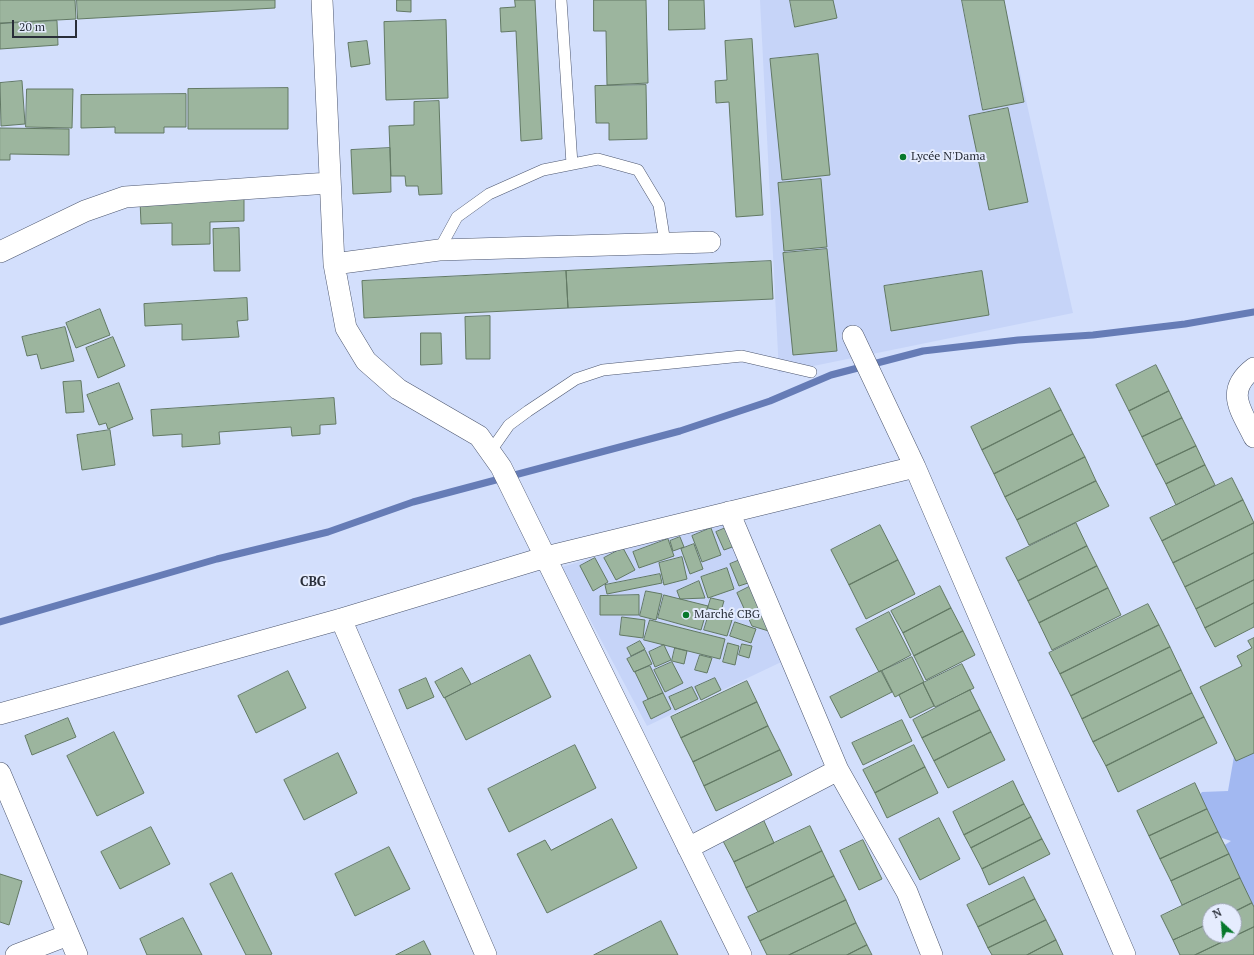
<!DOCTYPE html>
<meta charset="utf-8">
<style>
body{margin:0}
#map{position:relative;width:1254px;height:955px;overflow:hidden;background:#d3dffc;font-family:"PT Serif",serif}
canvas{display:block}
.north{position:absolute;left:1202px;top:903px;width:40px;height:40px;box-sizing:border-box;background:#e5ecfe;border:1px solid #9aa0af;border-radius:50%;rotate:334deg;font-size:11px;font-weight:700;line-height:16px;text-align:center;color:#292e39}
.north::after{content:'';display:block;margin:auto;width:14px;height:18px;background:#06782c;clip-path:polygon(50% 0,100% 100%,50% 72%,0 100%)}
.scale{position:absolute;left:12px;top:20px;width:65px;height:18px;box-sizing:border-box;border:2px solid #292e39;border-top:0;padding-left:5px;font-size:12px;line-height:14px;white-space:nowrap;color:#292e39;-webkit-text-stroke:3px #e5ecfe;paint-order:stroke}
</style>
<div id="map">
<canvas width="1254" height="955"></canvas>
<div class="north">N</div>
<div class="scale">20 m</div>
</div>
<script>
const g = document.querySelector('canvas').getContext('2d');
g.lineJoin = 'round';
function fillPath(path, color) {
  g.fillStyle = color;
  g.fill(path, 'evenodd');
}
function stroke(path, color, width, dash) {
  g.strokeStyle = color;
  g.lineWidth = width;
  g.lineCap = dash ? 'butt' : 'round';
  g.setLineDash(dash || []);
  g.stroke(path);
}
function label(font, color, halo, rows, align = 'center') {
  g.font = font + ' "PT Serif",serif';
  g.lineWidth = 4;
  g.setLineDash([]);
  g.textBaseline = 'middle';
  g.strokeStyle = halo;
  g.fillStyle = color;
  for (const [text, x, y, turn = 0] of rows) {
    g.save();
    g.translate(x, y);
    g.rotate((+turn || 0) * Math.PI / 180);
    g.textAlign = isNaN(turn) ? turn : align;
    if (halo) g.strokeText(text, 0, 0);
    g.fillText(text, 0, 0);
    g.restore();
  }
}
const built = new Path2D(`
 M760,0h244l69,313 -294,60z
 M731,516l67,138 -151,72 -85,-159z`);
const green = new Path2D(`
 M1254,731v224h-55l-3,-44 -3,-14 13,-40 25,-16 -30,-10 -17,-17 18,-22 26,-1 9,-52zM1210,911h24v24h-24z`);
const stream = new Path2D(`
 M0,622l217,-63 111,-27 85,-30 267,-71 90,-30 61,-26 92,-24 95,-11 75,-5 92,-11 69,-12`);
const building = new Path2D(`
 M0,0h75l1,19 -76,4z
 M77,0h198v8l-197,11z
 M397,0h14v12l-14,-1z
 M515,0h20l7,139 -21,2 -5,-110 -15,1 -1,-24 15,-1z
 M594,0h52l2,83 -41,2 -1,-54h-12z
 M669,0h35l1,29 -36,1z
 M790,0h43l4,18 -42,9z
 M962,0h42l20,102 -41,8z
 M446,20l2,78 -62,2 -2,-78z
 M57,21l1,24 -58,4v-25z
 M752,39l11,176 -27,2 -7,-115 -13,1 -1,-22 12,-1 -2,-39z
 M367,41l3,23 -19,3 -3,-24z
 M818,54l12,121 -48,5 -12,-121z
 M22,81l3,43 -24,2 -1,-43z
 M646,85l1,54 -38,1v-17h-13l-1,-37z
 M288,88v41h-100v-40z
 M27,89h46l-1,39 -46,-1z
 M186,94v33h-22v6h-49v-6l-34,1v-33z
 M439,101l3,93 -23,1 -1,-9h-12l-1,-10h-14l-2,-50 25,-1v-23z
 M1008,108l20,94 -39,8 -20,-94z
 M0,128l69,1v26l-59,-1v6h-10z
 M390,148l1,44 -38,2 -2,-44z
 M821,179l6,68 -43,4 -6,-68z
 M244,197v24l-34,1v22l-38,1v-22l-31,1 -1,-24z
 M239,228l1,43h-26l-1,-42z
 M827,249l10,102 -44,4 -10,-102z
 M771,261l2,38 -205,9 -2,-37z
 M566,271l2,37 -204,10 -2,-37z
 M982,271l7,44 -98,16 -7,-45z
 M247,298l1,22 -11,1 2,16 -57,3v-16l-37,2 -1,-22z
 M100,309l10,26 -34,13 -10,-25z
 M490,316v43h-24l-1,-42z
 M65,327l9,34 -33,8 -4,-15 -10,2 -5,-19z
 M421,333h20l1,31 -21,1z
 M113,337l12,29 -27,12 -12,-30z
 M1156,365l13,26 -40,20 -13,-26z
 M81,381l3,31 -18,1 -3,-31z
 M119,383l14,36 -25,10 -2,-6 -7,2 -12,-30z
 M1050,388l11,22 -79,40 -11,-23z
 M1169,391l13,27 -40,19 -13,-26z
 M334,398l2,26 -16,1v9l-28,2 -1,-9 -72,5 1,12 -38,3v-13l-29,2 -2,-26z
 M1061,410l12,24 -79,40 -12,-24z
 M1182,418l14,28 -40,19 -14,-28z
 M110,430l5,35 -33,5 -5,-35z
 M1073,434l12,23 -80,40 -11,-23z
 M1196,446l9,19 -39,19 -10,-19z
 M1085,457l11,24 -79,39 -12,-23z
 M1205,465l10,20 -39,20 -10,-21z
 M1232,478l11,22 -81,41 -12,-23z
 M1096,481l13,25 -80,39 -12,-25z
 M1243,500l11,23 -81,40 -11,-22z
 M1076,523l11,23 -69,35 -12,-23z
 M1254,523v30l-69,34 -12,-24z
 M880,525l18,35 -49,25 -18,-35z
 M728,527l7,19 -11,4 -8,-18z
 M711,528l10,27 -19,7 -10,-26z
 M680,537l4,10 -11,4 -3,-10z
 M668,539l6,17 -35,12 -6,-16z
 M694,544l9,25 -13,5 -9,-25z
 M1087,546l10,20 -69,35 -10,-20z
 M623,548l12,22 -19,10 -12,-22z
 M1254,553v27l-58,29 -11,-22z
 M682,557l5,22 -23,6 -5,-22z
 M595,558l13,24 -15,9 -13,-25z
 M745,558l9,23 -15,5 -9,-22z
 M898,560l17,34 -49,25 -17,-34z
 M1097,566l11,22 -69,35 -11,-22z
 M727,568l7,21 -26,9 -7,-21z
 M660,574l2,9 -55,11 -2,-9z
 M1254,580v23l-49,25 -9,-19z
 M699,581l6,17 -25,1 -3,-8z
 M751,586l21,46 -20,-6 -15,-33z
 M940,586l11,22 -48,25 -12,-22z
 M1108,588l13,27 -69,35 -13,-27z
 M646,591l16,3 -6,26 -16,-4z
 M639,595v20h-39v-19z
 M664,595l44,11 -7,24 -43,-12z
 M711,598l13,3 -3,10 -13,-3z
 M1254,603v24l-39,20 -10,-19z
 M1148,604l11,21 -99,49 -11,-21z
 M951,608l12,23 -49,25 -11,-23z
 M889,612l22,43 -32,17 -23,-43z
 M709,614l23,6 -5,16 -23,-6z
 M622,617l23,3 -2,18 -23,-3z
 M650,620l75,19 -5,20 -76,-19z
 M735,622l21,7 -5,14 -21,-7z
 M1159,625l11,22 -99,49 -11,-22z
 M963,631l12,24 -49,25 -12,-24z
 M1254,638v115l-18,8 -36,-74 42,-21 -5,-10 15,-8 -4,-7z
 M640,641l5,8 -14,7 -4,-8z
 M728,643l11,3 -4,19 -12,-3z
 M742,644l10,2 -3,12 -10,-3z
 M664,645l7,15 -16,7 -6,-15z
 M1170,647l11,23 -99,49 -11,-23z
 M675,648l12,3 -3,13 -12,-3z
 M645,650l7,14 -18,8 -7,-13z
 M530,655l21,42 -85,43 -21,-42z
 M700,655l12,3 -5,15 -12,-3z
 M912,657l12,25 -29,15 -13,-26z
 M672,662l11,21 -18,9 -11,-22z
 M962,664l12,24 -39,19 -12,-24z
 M650,666l13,27 -15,6 -13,-27z
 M462,668l9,16 -27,14 -9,-16z
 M1181,670l11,23 -99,49 -11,-23z
 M288,671l18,37 -50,25 -18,-37z
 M881,671l11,21 -51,26 -11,-21z
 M426,678l8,19 -27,12 -8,-19z
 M715,678l6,12 -20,10 -6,-13z
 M747,681l10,21 -76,36 -10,-21z
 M923,683l11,23 -24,12 -11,-23z
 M692,687l6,12 -23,11 -6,-13z
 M970,690l10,20 -58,28 -9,-18z
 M663,693l8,16 -20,10 -8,-17z
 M1192,693l12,24 -98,49 -13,-24z
 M757,702l11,24 -75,36 -12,-24z
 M980,710l11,22 -57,29 -12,-23z
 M1204,717l13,26 -99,49 -12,-26z
 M68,718l8,19 -44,18 -7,-19z
 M902,720l10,21 -49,24 -11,-22z
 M768,726l12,24 -76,36 -11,-24z
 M114,732l30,61 -47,23 -30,-60z
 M991,732l14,28 -57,28 -14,-27z
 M575,745l21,43 -87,44 -21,-43z
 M914,745l11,22 -50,26 -12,-23z
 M780,750l12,25 -76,36 -12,-25z
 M338,753l19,40 -53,27 -20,-40z
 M925,767l13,26 -51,25 -12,-25z
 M1013,781l11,23 -60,31 -11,-23z
 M1195,783l12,26 -58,27 -12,-25z
 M1024,804l7,13 -60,31 -7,-13z
 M1207,809l11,23 -58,27 -11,-23z
 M1031,817l11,22 -60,30 -11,-21z
 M939,818l21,41 -40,21 -21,-41z
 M612,819l25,49 -90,45 -30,-59 28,-14 6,10z
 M764,821l10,22 -40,19 -11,-21z
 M810,826l12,25 -76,37 -12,-26z
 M151,827l19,37 -50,25 -19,-37z
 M1218,832l11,22 -58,27 -11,-22z
 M1042,839l8,15 -61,31 -7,-16z
 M863,840l19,39 -23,11 -19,-39z
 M389,847l21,42 -55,27 -20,-42z
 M822,851l12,25 -76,36 -12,-24z
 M1229,854l11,24 -58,27 -11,-24z
 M232,873l40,81 -2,1h-24l-36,-71z
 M0,874l22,7 -13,44 -9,-3z
 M834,876l12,24 -86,41 -12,-24z
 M1024,877l11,22 -57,28 -11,-22z
 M1240,878l12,25 -18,9 -24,-1v12l-37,17 -12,-24z
 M1035,899l11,21 -58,28 -10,-21z
 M846,900l10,23 -67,32h-22l-7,-14z
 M1252,903l2,4v20l-59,28h-15l-7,-15 37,-17v12h24v-23z
 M183,918l19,37h-55l-7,-16z
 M1046,920l10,20 -29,15h-35l-4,-7z
 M661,921l17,34h-84z
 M856,923l11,22 -20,10h-58z
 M1254,927v28h-59z
 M1056,940l7,15h-36z
 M424,941l7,14h-35z
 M867,945l5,10h-25z`);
const service = new Path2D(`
 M561,0l11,164
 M439,250l18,-33 32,-23 54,-24 55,-11 40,11 21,35 6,38
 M490,452l19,-27 19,-14 48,-32 27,-9 139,-14 69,16`);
const minor = new Path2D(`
 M322,0l12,264 12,64 20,33 32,28 81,47 22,31 240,488
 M0,252l85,-41 40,-14 204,-14
 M334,264l105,-14 271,-8
 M853,336l62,131 210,488
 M1254,368c-30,23 -13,42 0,69
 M729,512l109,258 69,122 25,63
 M341,619l145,336
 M0,714l341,-95 205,-62 369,-90
 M0,773l77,182
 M688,848l150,-78
 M16,955l52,-20`);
const markers = [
 [903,157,4,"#06782c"],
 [686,615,4,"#06782c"]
];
const poiNames = [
 ["Lycée N'Dama",911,157],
 ["Marché CBG",694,615]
];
const neighbourhoodNames = [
 ["CBG",313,582]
];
fillPath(built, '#c6d4f8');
fillPath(green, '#a2b8f1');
stroke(stream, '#667cb6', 7);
fillPath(building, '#9cb59e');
stroke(building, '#627964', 1);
stroke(service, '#4c566f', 12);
stroke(minor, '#4c566f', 22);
stroke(service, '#fff', 11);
stroke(minor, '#fff', 21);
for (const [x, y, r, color] of markers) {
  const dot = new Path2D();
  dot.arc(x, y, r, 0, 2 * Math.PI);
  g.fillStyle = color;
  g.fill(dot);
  stroke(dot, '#e5ecfe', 1.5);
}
label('12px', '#292e39', '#e5ecfe', poiNames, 'left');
label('bold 13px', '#292e39', '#e5ecfe', neighbourhoodNames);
</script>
